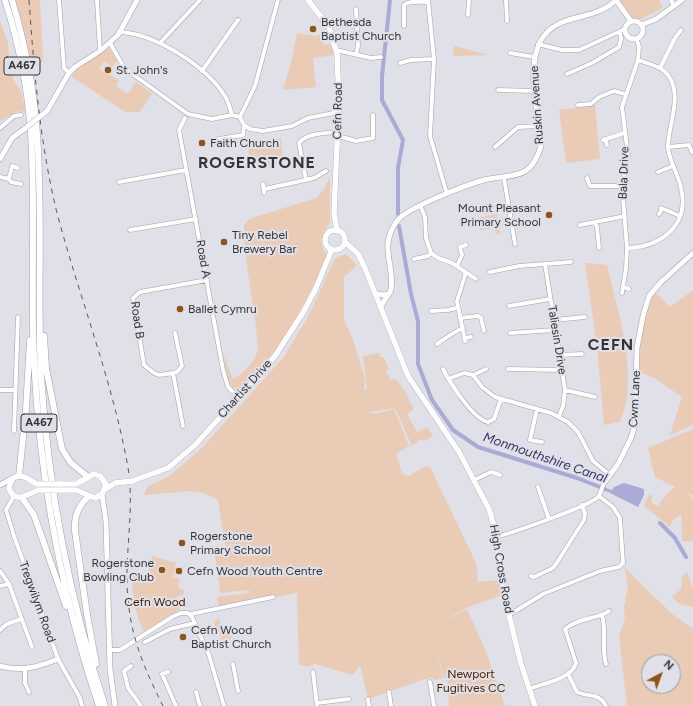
<!DOCTYPE html>
<style>
body{margin:0}
#map{position:relative;width:693px;height:706px;overflow:hidden;background:#dfe0e8;font-family:Figtree,sans-serif}
canvas{display:block}
.north{position:absolute;left:641px;top:654px;width:40px;height:40px;box-sizing:border-box;background:#dfe0e8;border:1px solid #9a9ba1;border-radius:50%;rotate:41deg;font-size:11px;font-weight:700;line-height:16px;text-align:center;color:#333437}
.north::after{content:'';display:block;margin:auto;width:14px;height:18px;background:#905316;clip-path:polygon(50% 0,100% 100%,50% 72%,0 100%)}
</style>
<div id="map">
<canvas width="693" height="706"></canvas>
<div class="north">N</div>
</div>
<script>
const g = document.querySelector('canvas').getContext('2d');
g.lineJoin = 'round';
function fillPath(path, color) {
  g.fillStyle = color;
  g.fill(path, 'evenodd');
}
function stroke(path, color, width, dash) {
  g.strokeStyle = color;
  g.lineWidth = width;
  g.lineCap = dash ? 'butt' : 'round';
  g.setLineDash(dash || []);
  g.stroke(path);
}
function label(font, color, halo, rows, align = 'center') {
  g.font = font + ' Figtree,sans-serif';
  g.lineWidth = 4;
  g.setLineDash([]);
  g.textBaseline = 'middle';
  g.strokeStyle = halo;
  g.fillStyle = color;
  for (const [text, x, y, turn = 0] of rows) {
    g.save();
    g.translate(x, y);
    g.rotate((+turn || 0) * Math.PI / 180);
    g.textAlign = isNaN(turn) ? turn : align;
    if (halo) g.strokeText(text, 0, 0);
    g.fillText(text, 0, 0);
    g.restore();
  }
}
const green = new Path2D(`
 M12,0h28l3,58 -7,20 -11,-26z
 M616,0h43l4,8 -26,13h-4z
 M0,21l8,22 1,18 5,21 6,7 6,22 -10,1 -16,9z
 M297,33l19,3 6,-2 1,11 9,-1 3,11 -22,3 3,29 -33,3 8,-27z
 M454,46l34,9 -35,1z
 M109,48l8,13 -5,6 -8,-6 -5,8 20,11 -3,6 12,8 8,-12 16,11 -12,19h-15l-54,-36 7,-8z
 M595,105l5,54 -34,4 -7,-53z
 M281,138l2,24 -31,6 -5,-23z
 M330,177v46l-6,9 -2,14 2,5 4,5c-24,48 -47,98 -90,133l-6,-2 -4,-8 -5,-25 10,25c10,-5 22,-18 25,-29 -2,-42 -14,-83 -14,-125l5,-6 67,-21 9,-10z
 M497,214l3,20h-4l-2,-6 -14,2 -3,-12z
 M346,254l11,11 -13,12v43l8,17 13,41 -1,12 3,-1 -4,-33 16,-3 1,4h3l6,12 -3,3 5,8 5,-1 13,18 -1,1 6,11 -7,5 10,18 10,-5 6,9 -9,5 -3,-2 -9,7 -15,-34 -3,-4 -25,4 5,2 20,-5 15,37 -13,8 6,19 7,3 16,-10 5,1 46,96 2,19 21,-2 3,15 -36,13 -29,16 30,-15 20,45 18,52h-56l-2,-28h-3l-8,-35 7,35 -8,2 -3,-2 -7,1 -57,20 -8,-34 -7,10 -38,-11 -8,3 -8,-3 -2,-71 -78,15 -2,-11 32,-4v-3l-29,3 -6,-46 30,-3 -19,1 -7,-45 -14,-7 -13,-2 -47,4 3,-8 22,-11 31,-26 83,-92 25,-41 27,-59z
 M585,263l22,2c10,43 25,89 20,133 -1,8 -5,16 -7,24l-16,3 -7,-79z
 M693,290v135l-23,10 12,-38 -26,-18 -16,-7c-3,-27 2,-56 15,-80l15,15z
 M693,429v67l-9,-5 9,7v42l-3,2 -8,-1 -1,-27 -9,7 -2,6 -26,-21 5,-11h3l-1,7 7,4 6,-9 11,-10 -20,-10 -7,-29z
 M152,556l24,7 -3,14 7,2 -2,9 6,2v4l-8,3 4,12 -36,23c-9,-18 -11,-37 -13,-57l15,5z
 M625,568l46,45 22,16v77h-66l-8,-70 6,-17 -1,-12 4,-21zM649,662h24v24h-24z
 M687,572l6,17v18l-13,-3 -8,-7 9,-8 1,-12z
 M219,619l2,11 10,-2v11l-10,2 -2,-10h-3l-2,-11z`);
const water = new Path2D(`
 M624,483l20,6v6l-6,12 -34,-17 1,-2 7,2 2,-3z`);
const canal = new Path2D(`
 M390,0l-8,76v24l21,40 -5,28v46
 M399,226l12,68 7,27v43l14,36 21,30 25,17 99,31 28,11
 M660,523l15,15 11,19`);
const minor = new Path2D(`
 M59,0l5,68 5,5
 M97,0l3,51
 M428,0l6,59 -4,77 17,58
 M506,0l1,21
 M671,0l3,6
 M356,9l2,37 -2,8
 M468,15l1,-15
 M404,26v-21c6,-5 16,-3 24,-3
 M120,32c36,2 88,35 106,66 3,5 4,11 6,17
 M110,43l12,21 9,9 57,41 24,5 20,-4 8,2
 M160,43l40,-43
 M538,44l24,6h17l46,-21
 M336,50l35,8 10,-1
 M510,53l24,4
 M400,63l11,-3 23,-1
 M660,68l15,-30 6,-8
 M202,71l36,-51
 M567,74l25,-11 27,-16 2,-8 -1,-8
 M498,90l38,1
 M578,105l13,-1 8,-7 15,-6 11,3
 M240,117l15,-31 23,-86
 M240,117l4,8 6,4 13,2 29,-5 16,-8 31,-6
 M185,118l-6,12 44,240 5,17 10,10
 M0,128l14,-12 7,-1
 M338,136l18,5 17,-3v-23
 M219,139l24,-4 1,-10
 M605,139l2,6
 M603,140l21,-7
 M495,147l23,-20 21,-1
 M668,147l21,-2 3,7
 M658,172l15,-6
 M0,177l9,2 3,-13 6,2
 M504,178l11,66
 M587,178l3,8h32
 M9,179l2,3 10,2
 M306,180l-7,-37c7,-10 28,-10 39,-11
 M119,182l67,-12
 M263,184l1,9
 M265,189l49,-11 12,-7
 M420,205l5,12 1,21 5,15
 M661,208l19,8
 M659,214l3,-5
 M595,222l2,5 2,21
 M580,225l45,-9
 M130,230l66,-11
 M627,248c34,-1 63,-23 54,-60 -3,-15 -12,-26 -13,-41 0,-21 13,-47 3,-67 -6,-13 -21,-16 -33,-20
 M414,259l14,-3 3,-3 7,5 14,5 24,16
 M545,264l20,126 -2,16 -4,10
 M457,266l5,-11 -2,-8 6,-2
 M490,272l29,-6 52,-4
 M623,287l6,2
 M622,293l4,-25 1,-20 -5,-62 6,-31 -6,-48 16,-47 1,-14 -3,-8
 M509,306l41,-7
 M431,311l17,-1 9,-2
 M460,318l18,-2 3,2 3,13
 M554,320l31,-3
 M175,333l7,33 -5,6 -4,1 10,53
 M510,333l45,-3
 M465,338l6,-1
 M465,341l-8,-40 9,-29
 M437,344c7,-5 17,-12 26,-16
 M559,355l23,-1
 M443,369c7,14 30,50 45,53l6,-3 7,-20
 M508,369l54,1
 M173,373l-14,2 -5,-2 -10,-8 -11,-67 7,-6 67,-12
 M473,375l9,12 13,10 56,16 17,9 10,10 15,29 17,14
 M448,379l16,-6 9,2 13,-6
 M0,390h15
 M565,390l30,7
 M537,409l-7,31 12,2
 M14,431l4,-114
 M474,480l17,-8 9,3
 M538,487l11,32
 M14,496l-8,14 8,26 44,123 22,39 2,8
 M496,537c15,-4 95,-31 103,-41
 M0,571l9,13 23,63
 M531,576l3,1 19,-9 3,-4 28,-44 1,-6 -3,-9
 M0,586l9,-2
 M191,614l82,-17
 M509,615l34,-21 57,-23 19,-4 4,-4 -3,-45 -7,-11 -14,-11 5,-13
 M602,615c5,17 -1,31 4,49
 M0,630l7,-6 14,-5
 M145,642l25,-13 25,-6
 M110,650h10l52,-33 9,-4h7l4,4 17,38 15,51
 M233,664l5,27
 M131,666l-7,5 4,17 13,18
 M25,669v14l4,9
 M168,672l-6,2 14,32
 M313,672l4,34
 M568,674l9,18c11,5 23,1 29,14
 M430,682l4,24
 M529,689c15,-6 43,-10 47,-26l-11,-34c15,-12 30,-9 44,-18
 M196,692l4,14
 M389,692l2,14
 M368,699l1,7
 M317,703l32,-4`);
const tertiary = new Path2D(`
 M616,0l15,21
 M625 30a9 9 0 1 1 18 0a9 9 0 1 1-18 0Z
 M641,25l15,-6 26,-19
 M47,111l22,-38 6,-6 25,-16 18,-16 19,-35
 M0,159l12,-21 11,-8
 M378,294l5,1 6,-1
 M382,305c2,-6 8,-10 9,-16 4,-24 -13,-42 6,-68 9,-13 69,-36 87,-41 29,-7 46,2 57,-34 -2,-38 -25,-107 22,-124 18,-7 38,-7 53,-22
 M604,483l14,-19 13,-26 4,-13 2,-77 6,-32 6,-20 12,-14 32,-29
 M0,485l13,-7
 M102,494l4,28 4,147 5,37
 M0,666c21,6 38,1 58,-7`);
const secondary = new Path2D(`
 M308,0l21,27 8,27 2,46 -5,113 3,18
 M325 240a10 10 0 1 1 20 0a10 10 0 1 1-20 0Z
 M345,242l13,12 7,14 43,108 51,76 30,57 5,17 7,52 8,37 12,49 14,42
 M132,481l36,-13 27,-23 80,-89 29,-45 12,-23 16,-39
 M37,484c-8,-4 -15,-12 -25,-5l-3,9c5,17 19,6 30,2
 M59,484h17l18,-10 6,2 6,8 -4,10 -7,4 -19,-8h-15
 M106,489l9,-6 9,-1`);
const primary = new Path2D(`
 M5,0c14,44 23,89 26,134 4,65 1,130 2,194 3,128 25,257 66,378
 M12,0c13,44 22,89 25,134 6,80 0,161 4,241 7,112 28,224 64,331
 M44,336l2,32 16,81 9,14 16,13
 M19,476l7,-67 4,-69
 M89,496c-11,10 -15,20 -14,35l12,83 9,50
 M22,498l12,17 32,91`);
const rail = new Path2D(`
 M29,0c5,71 11,144 28,213 22,83 54,164 70,249 8,40 -1,82 0,123 2,48 15,79 36,121`);
const tertiaryBridge = new Path2D(`
 M23,130l24,-19`);
const secondaryBridge = new Path2D(`
 M124,482l8,-1
 M37,484h22
 M39,490h22`);
const markers = [
 [313,29,4,"#905316"],
 [108,70,4,"#905316"],
 [202,143,4,"#905316"],
 [549,215,4,"#905316"],
 [224,242,4,"#905316"],
 [180,309,4,"#905316"],
 [182,543,4,"#905316"],
 [162,570,4,"#905316"],
 [179,571,4,"#905316"],
 [183,637,4,"#905316"]
];
const shields = [
 [22,66,36],
 [39,423,36]
];
const shieldNames = [
 ["A467",22,66],
 ["A467",39,423]
];
const poiNames = [
 ["Bethesda",321,22],
 ["Baptist Church",321,36],
 ["St. John's",116,70],
 ["Faith Church",210,143],
 ["Mount Pleasant",541,208,"right"],
 ["Primary School",541,222,"right"],
 ["Tiny Rebel",232,235],
 ["Brewery Bar",232,249],
 ["Ballet Cymru",188,309],
 ["Rogerstone",190,536],
 ["Primary School",190,550],
 ["Rogerstone",154,563,"right"],
 ["Bowling Club",154,577,"right"],
 ["Cefn Wood Youth Centre",187,571],
 ["Cefn Wood",191,630],
 ["Baptist Church",191,644]
];
const streetNames = [
 ["Ruskin Avenue",537,105,-94],
 ["Cefn Road",338,111,-89],
 ["Bala Drive",624,173,-88],
 ["Road A",203,259,80],
 ["Road B",137,320,82],
 ["Taliesin Drive",557,340,81],
 ["Chartist Drive",245,389,-48],
 ["Cwm Lane",635,399,-87],
 ["High Cross Road",501,569,80],
 ["Tregwilym Road",37,602,70]
];
const parkNames = [
 ["Cefn Wood",155,602],
 ["Newport",471,674],
 ["Fugitives CC",471,688]
];
const waterNames = [
 ["Monmouthshire Canal",545,458,19]
];
const districtNames = [
 ["ROGERSTONE",257,163],
 ["CEFN",611,345]
];
fillPath(green, '#eacbb5');
fillPath(water, '#a9abd6');
stroke(canal, '#a9abd6', 4);
stroke(minor, '#9fa0a8', 5);
stroke(tertiary, '#9fa0a8', 6);
stroke(secondary, '#9fa0a8', 6);
stroke(primary, '#9fa0a8', 7);
stroke(minor, '#fff', 4);
stroke(tertiary, '#fff', 5);
stroke(secondary, '#fff', 5.5);
stroke(primary, '#fff', 6);
stroke(rail, '#58595d', 1, [5, 5]);
stroke(tertiaryBridge, '#9fa0a8', 6, []);
stroke(secondaryBridge, '#9fa0a8', 6, []);
stroke(tertiaryBridge, '#fff', 5);
stroke(secondaryBridge, '#fff', 5.5);
for (const [x, y, r, color] of markers) {
  const dot = new Path2D();
  dot.arc(x, y, r, 0, 2 * Math.PI);
  g.fillStyle = color;
  g.fill(dot);
  stroke(dot, '#dfe0e8', 1.5);
}
for (const [x, y, w] of shields) {
  const box = new Path2D();
  box.roundRect(x - w / 2, y - 9, w, 18, 3);
  g.fillStyle = '#dfe0e8';
  g.fill(box);
  stroke(box, '#333437', 1);
}
label('bold 11px', '#333437', null, shieldNames);
label('12px', '#333437', '#dfe0e8', poiNames, 'left');
label('12px', '#333437', '#dfe0e8', streetNames);
label('12px', '#462200', '#dfe0e8', parkNames);
label('italic 13px', '#322f64', '#dfe0e8', waterNames);
g.letterSpacing = '1px';
label('bold 16px', '#333437', '#dfe0e8', districtNames);
g.letterSpacing = '0px';
</script>
